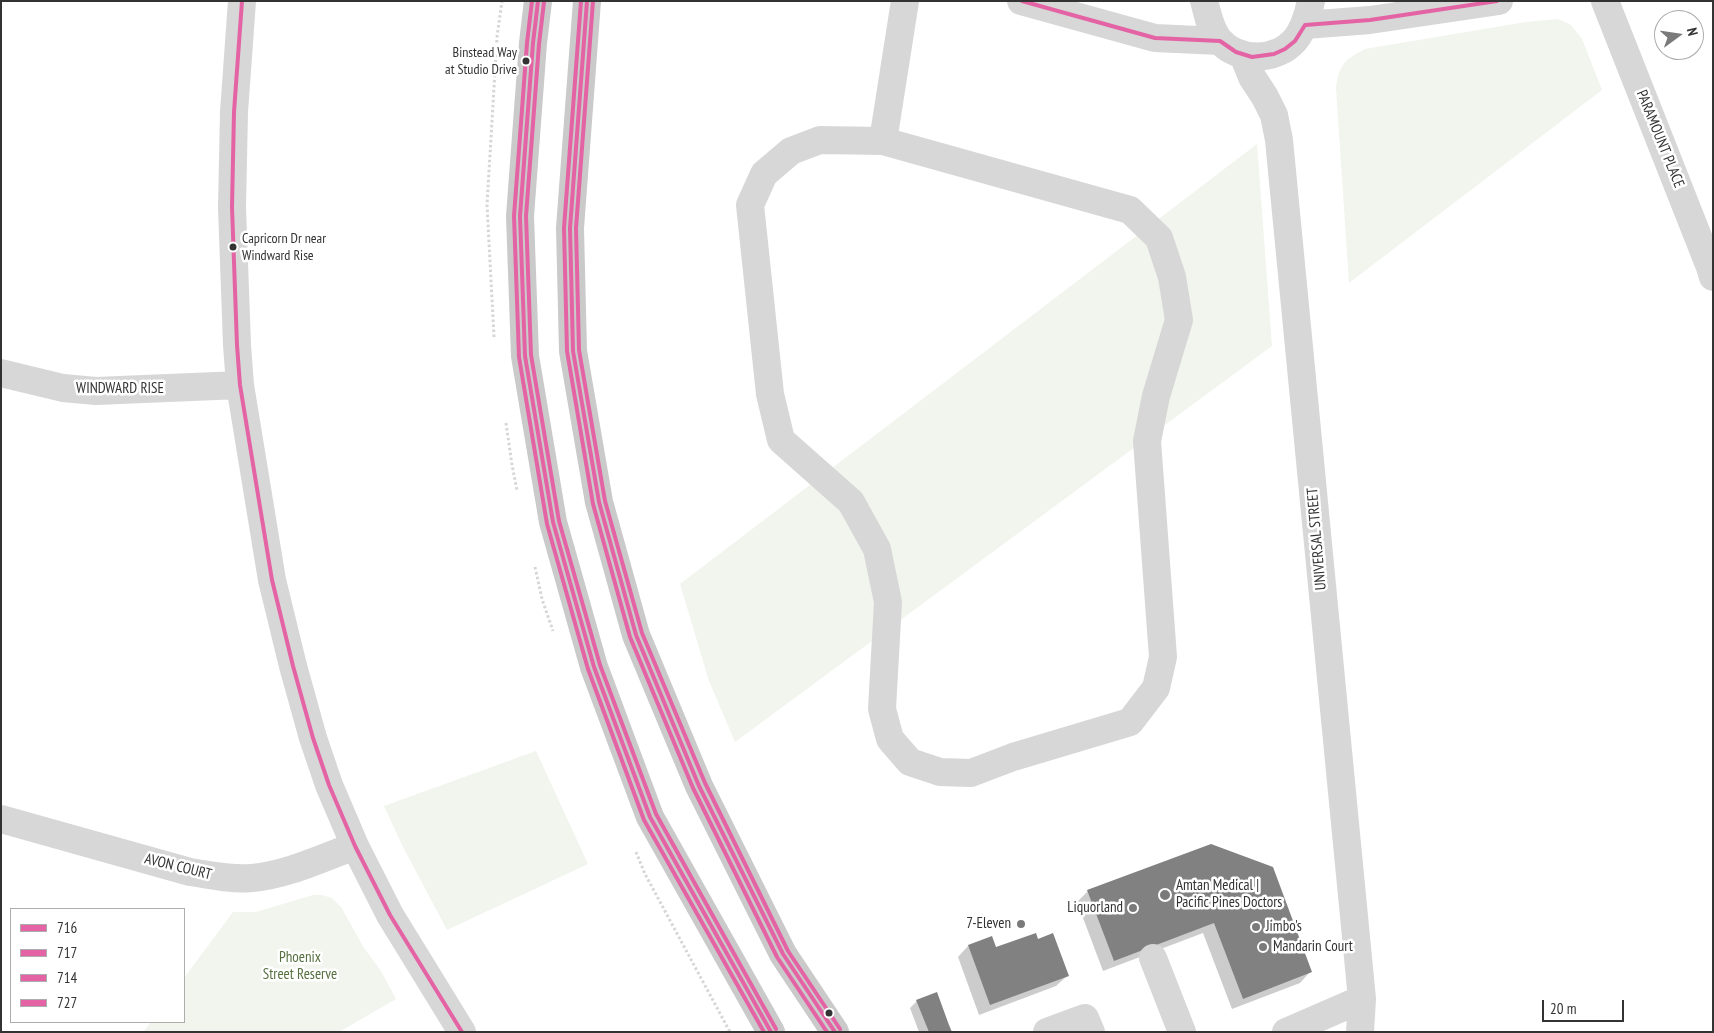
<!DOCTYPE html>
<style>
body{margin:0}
#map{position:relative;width:1714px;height:1033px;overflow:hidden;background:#fff;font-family:"PT Sans Narrow",sans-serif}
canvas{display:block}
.frame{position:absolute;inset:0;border:2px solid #333;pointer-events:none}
.legend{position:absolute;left:10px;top:908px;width:175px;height:115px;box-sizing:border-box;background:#fff;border:1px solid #adadad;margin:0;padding:6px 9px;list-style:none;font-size:15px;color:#333}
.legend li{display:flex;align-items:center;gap:10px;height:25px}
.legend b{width:25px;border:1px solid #adadad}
.north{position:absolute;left:1654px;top:10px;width:50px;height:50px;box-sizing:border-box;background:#fff;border:1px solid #adadad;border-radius:50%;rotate:76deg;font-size:14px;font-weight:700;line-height:20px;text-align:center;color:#333}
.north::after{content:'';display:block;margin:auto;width:18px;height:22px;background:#7a7a7a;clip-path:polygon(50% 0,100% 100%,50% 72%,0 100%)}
.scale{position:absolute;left:1542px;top:1000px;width:82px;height:22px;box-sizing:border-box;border:2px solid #333;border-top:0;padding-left:6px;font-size:15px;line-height:18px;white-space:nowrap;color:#333;-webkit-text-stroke:4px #fff;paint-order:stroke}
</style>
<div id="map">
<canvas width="1714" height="1033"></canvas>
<div class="frame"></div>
<ul class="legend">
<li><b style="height:6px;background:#e463a4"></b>716</li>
<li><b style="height:6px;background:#e463a4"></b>717</li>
<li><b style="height:6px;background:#e463a4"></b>714</li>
<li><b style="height:6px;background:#e463a4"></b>727</li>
</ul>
<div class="north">N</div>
<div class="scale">20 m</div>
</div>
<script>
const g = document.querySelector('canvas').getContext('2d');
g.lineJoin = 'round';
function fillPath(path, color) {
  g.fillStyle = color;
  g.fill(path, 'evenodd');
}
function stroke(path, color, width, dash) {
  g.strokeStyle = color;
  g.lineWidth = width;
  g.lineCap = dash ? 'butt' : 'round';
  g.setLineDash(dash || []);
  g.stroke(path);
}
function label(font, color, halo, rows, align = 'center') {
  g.font = font + ' "PT Sans Narrow",sans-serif';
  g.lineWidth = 5;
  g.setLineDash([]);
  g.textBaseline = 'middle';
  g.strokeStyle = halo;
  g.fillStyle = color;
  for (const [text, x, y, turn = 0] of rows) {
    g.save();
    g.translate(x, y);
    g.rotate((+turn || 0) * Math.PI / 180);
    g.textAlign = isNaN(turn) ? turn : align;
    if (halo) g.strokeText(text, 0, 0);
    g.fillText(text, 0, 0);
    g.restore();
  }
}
const green = new Path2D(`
 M1558,19l13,6 11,14 20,51 -253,193 -13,-195c3,-23 8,-28 29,-39l161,-27z
 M1257,144l15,202 -537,396 -26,-61 -29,-97z
 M536,751l52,113 -141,66 -45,-85 -18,-39z
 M313,895h9l10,3 9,9 23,41 17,23 15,28 -57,33h-196l8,-10h33v-44l49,-66h23z`);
const shadow = new Path2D(`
 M1211,845l99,127 -10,11 -68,26 -29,-76 -100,38 -26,-69 11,-11z
 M1037,941l30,35 -11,10 -77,29 -21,-58 10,-11 27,3z
 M917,1001l33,31h-31l-9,-24z`);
const building = new Path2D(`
 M1211,844l62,23 39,105 -69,27 -29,-76 -100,38 -27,-71z
 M1036,933l2,6 15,-6 16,43 -79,29 -22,-60 24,-9 4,11z
 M937,992l12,33 3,7h-23l-13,-32z`);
const path = new Path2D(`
 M494,337l-7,-132 10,-168 5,-36
 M506,423l6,42 5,25
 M535,567l7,32 11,32
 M636,852l9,22 85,158`);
const minor = new Path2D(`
 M242,1l-8,111 -2,95 5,138 3,40 32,195 21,86 20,72 16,47 26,61 35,69 72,117
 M1021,1l134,37 65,3
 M1204,1c4,14 6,28 15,39 19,22 57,22 76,0 9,-11 13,-25 16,-39
 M1605,1l105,266 3,10
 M1305,25l65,-5 129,-19
 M1243,55l9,22 13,20 9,18 5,25 83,859 -2,33
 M820,140l63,1 247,69 29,28 13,39 7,43 -23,76 -9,45 16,216 -7,31 -26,34 -117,35 -42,16 -31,-1 -30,-10 -20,-23 -8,-30 6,-107 -11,-53 -26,-47 -70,-62 -11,-46 -20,-189 14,-31 27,-23z
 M883,141l22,-140
 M1,373l62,15 33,3 144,-6
 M1,819l189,53c20,3 41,8 62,6 35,-3 70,-20 103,-32
 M1153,958l29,74
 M1047,1032l38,-14 6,14
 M1286,1032l76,-33`);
const major = new Path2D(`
 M538,1l-5,42 -13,173 5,140 28,166 41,145 56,150 121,215
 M587,1l-17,227 3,123 26,151 37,133 63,151 84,168 52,78`);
const bus1 = new Path2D(`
 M538,1l-5,42 -13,173 5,140 28,166 41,145 56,150 121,215
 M587,1l-17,227 3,123 26,151 37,133 63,151 84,168 52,78
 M1022,1l133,37 65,3 16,11 16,5 22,-3 11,-5 10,-8 10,-16 65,-5 127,-19`);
const bus2 = new Path2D(`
 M532,1l-5,42 -13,173 5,141 28,167 41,145 56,151 120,212
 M581,1l-17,227 3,123 26,153 37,133 63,151 84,169 50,75`);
const bus3 = new Path2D(`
 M593,1l-17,227 3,122 26,151 37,132 63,150 83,168 52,78
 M544,2l-5,42 -13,172 5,139 28,166 41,144 56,149 120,215`);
const bus4 = new Path2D(`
 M242,1l-8,111 -2,95 5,138 3,40 32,195 21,86 20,72 16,47 26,61 35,69 72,117`);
const markers = [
 [526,61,4.5,"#333"],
 [233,247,4.5,"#333"],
 [1165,895,6,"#7a7a7a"],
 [1133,908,5,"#7a7a7a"],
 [1021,924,5,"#7a7a7a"],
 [1256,927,5,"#7a7a7a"],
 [1263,947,5,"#7a7a7a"],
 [829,1013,4.5,"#333"]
];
const busNames = [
 ["Binstead Way",517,53],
 ["at Studio Drive",517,70],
 ["Capricorn Dr near",242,239,"left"],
 ["Windward Rise",242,256,"left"]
];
const streetNames = [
 ["PARAMOUNT PLACE",1660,139,68],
 ["WINDWARD RISE",120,389],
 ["UNIVERSAL STREET",1317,539,-95],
 ["AVON COURT",178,867,14]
];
const poiNames = [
 ["Amtan Medical |",1176,886],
 ["Pacific Pines Doctors",1176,903],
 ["Liquorland",1123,908,"right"],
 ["7-Eleven",1011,924,"right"],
 ["Jimbo's",1266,927],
 ["Mandarin Court",1273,947]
];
const parkNames = [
 ["Phoenix",300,958],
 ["Street Reserve",300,975]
];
fillPath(green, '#f1f5ed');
fillPath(shadow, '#0003');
fillPath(building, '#818181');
stroke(path, '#d6d6d6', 3, [2.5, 2.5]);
stroke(minor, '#d7d7d7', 28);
stroke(major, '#cacaca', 28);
stroke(bus1, '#e463a4', 4);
stroke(bus2, '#e463a4', 4);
stroke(bus3, '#e463a4', 4);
stroke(bus4, '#e463a4', 4);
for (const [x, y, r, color] of markers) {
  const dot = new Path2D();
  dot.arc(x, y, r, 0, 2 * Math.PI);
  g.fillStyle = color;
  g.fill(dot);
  stroke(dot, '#fff', 2);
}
label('14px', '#333', '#fff', busNames, 'right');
label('15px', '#333', '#fff', streetNames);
label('15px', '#333', '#fff', poiNames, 'left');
label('15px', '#56703f', '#fff', parkNames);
</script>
